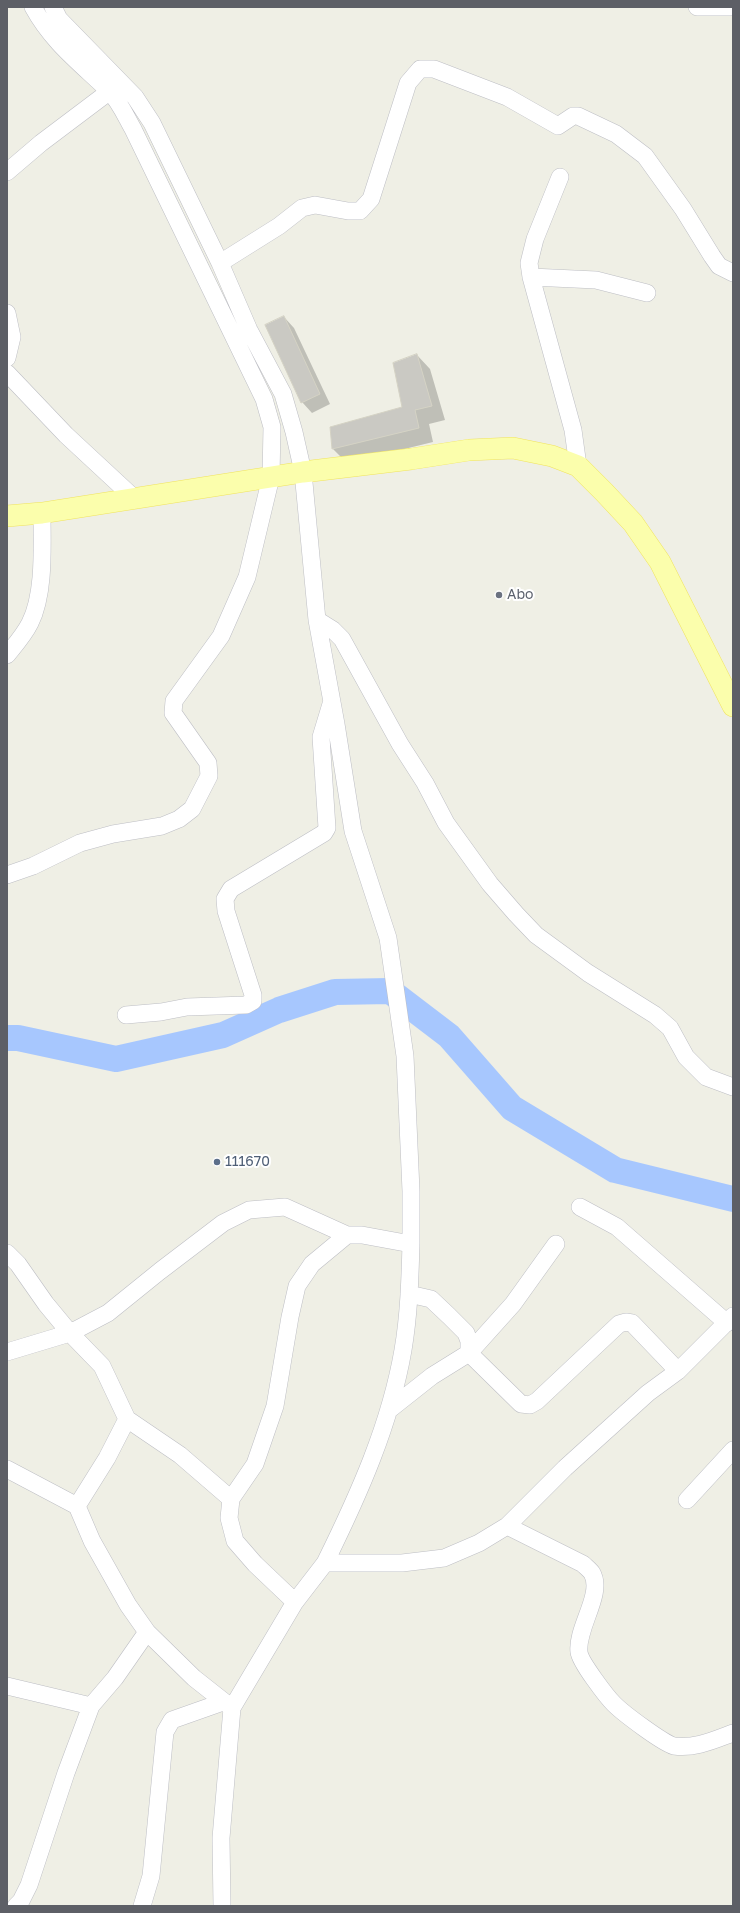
<!DOCTYPE html>
<style>
body{margin:0}
#map{position:relative;width:740px;height:1913px;overflow:hidden;background:#efefe5;font-family:"Golos Text",sans-serif}
canvas{display:block}
.frame{position:absolute;inset:0;border:8px solid #5d5f66;pointer-events:none}
</style>
<div id="map">
<canvas width="740" height="1913"></canvas>
<div class="frame"></div>
</div>
<script>
const g = document.querySelector('canvas').getContext('2d');
g.lineJoin = 'round';
function fillPath(path, color) {
  g.fillStyle = color;
  g.fill(path, 'evenodd');
}
function stroke(path, color, width, dash) {
  g.strokeStyle = color;
  g.lineWidth = width;
  g.lineCap = dash ? 'butt' : 'round';
  g.setLineDash(dash || []);
  g.stroke(path);
}
function label(font, color, halo, rows, align = 'center') {
  g.font = font + ' "Golos Text",sans-serif';
  g.lineWidth = 4;
  g.setLineDash([]);
  g.textBaseline = 'middle';
  g.strokeStyle = halo;
  g.fillStyle = color;
  for (const [text, x, y, turn = 0] of rows) {
    g.save();
    g.translate(x, y);
    g.rotate((+turn || 0) * Math.PI / 180);
    g.textAlign = isNaN(turn) ? turn : align;
    if (halo) g.strokeText(text, 0, 0);
    g.fillText(text, 0, 0);
    g.restore();
  }
}
const shadow = new Path2D(`
 M284,317l10,11 36,76 -18,9 -10,-11z
 M417,355l13,14 15,51 -16,4 4,18 -86,21 -14,-14 -2,-21 72,-20z`);
const river = new Path2D(`
 M7,1038h11l98,21 107,-24 56,-25 56,-18 55,-1 59,45 63,72 103,62 118,29`);
const building = new Path2D(`
 M284,316l36,78 -19,9 -36,-78z
 M417,354l15,52 -17,4 4,18 -87,21 -2,-22 72,-20 -9,-44z`);
const minor = new Path2D(`
 M53,7l6,12 76,78 17,26 68,140 29,67 34,64 11,38 9,40 14,148 16,10 9,9 58,105 25,39 21,40 44,61 26,30 20,21 52,38 67,42 15,13 16,29 20,20 27,10
 M697,7h36
 M7,172l34,-29 69,-52
 M220,263l59,-37 23,-18 13,-3 33,6h12l11,-12 37,-116 12,-14h14l73,28 51,29 15,-10h5l38,18 29,22 38,53 29,47 7,10 14,7
 M531,277l-2,-14 6,-24 25,-62
 M7,313l5,24 -5,21
 M7,373l59,62 69,64
 M578,466l-5,-36 -42,-153 65,3 51,13
 M317,620l19,104 17,107 35,107 17,118 6,135v53
 M7,655c8,-10 17,-20 23,-32 15,-30 12,-77 12,-110
 M7,875l26,-9 47,-23 33,-9 49,-8 17,-7 13,-10 17,-33 -1,-13 -35,-50 1,-12 47,-65 26,-59 24,-100 1,-50 -8,-28 -131,-270c-7,-12 -14,-29 -25,-39 -28,-27 -56,-48 -75,-83
 M126,1015l35,-3 26,-5 59,-2 7,-4v-6l-27,-84 -1,-12 6,-10 93,-56 3,-5 -6,-91 10,-33
 M580,1207l37,20 110,96
 M7,1253l11,11 28,40 24,29 32,33 25,53 53,36 51,44
 M409,1294l22,5 18,17 17,17 3,8v12l52,51 9,1 7,-4 82,-77 7,-2 6,1 46,48
 M7,1352l63,-19 38,-20 52,-42 63,-48 26,-13 36,-3 62,28h15l49,9c-1,35 -2,71 -8,106 -13,75 -44,144 -78,213
 M389,1410l43,-34 37,-23 44,-49 43,-60
 M127,1419l-20,39 -30,48 15,35 36,64 19,27 47,46 38,30
 M7,1469l70,37
 M687,1500l46,-50
 M507,1526l76,38c3,3 7,6 9,9 12,21 -16,55 -13,79 1,10 28,45 35,52 10,10 49,39 60,42 21,3 40,-6 59,-13
 M295,1602l-40,-38 -20,-23 -6,-23 2,-19 24,-35 20,-58 15,-89 7,-31 15,-22 35,-29
 M7,1686l84,20
 M16,1906l5,-5 8,-16 37,-112 25,-67 24,-28 32,-46
 M142,1906l9,-30 14,-144 7,-12 51,-18
 M222,1906l-1,-68 11,-130 63,-106 30,-39h77l42,-5 35,-15 28,-17 58,-58 83,-75 30,-22 55,-55`);
const major = new Path2D(`
 M7,516l35,-3 261,-41 108,-13 58,-9 44,-2 39,8 26,10 26,26 29,31 27,39 73,144`);
const markers = [
 [499,595,4,"#6b7280"],
 [217,1162,4,"#5c6f8a"]
];
const worshipNames = [
 ["Abo",507,595]
];
const serviceNames = [
 ["111670",225,1162]
];
fillPath(shadow, '#0003');
stroke(river, '#a7c7fe', 26);
fillPath(building, '#cac9c3');
stroke(building, '#d4d2c4', 1);
stroke(minor, '#bdbec4', 18);
stroke(major, '#f0e35e', 22);
stroke(minor, '#fff', 17);
stroke(major, '#fbfeac', 21);
for (const [x, y, r, color] of markers) {
  const dot = new Path2D();
  dot.arc(x, y, r, 0, 2 * Math.PI);
  g.fillStyle = color;
  g.fill(dot);
  stroke(dot, '#fff', 1.5);
}
label('14px', '#5b616d', '#fff', worshipNames, 'left');
label('14px', '#4e5e75', '#fff', serviceNames, 'left');
</script>
